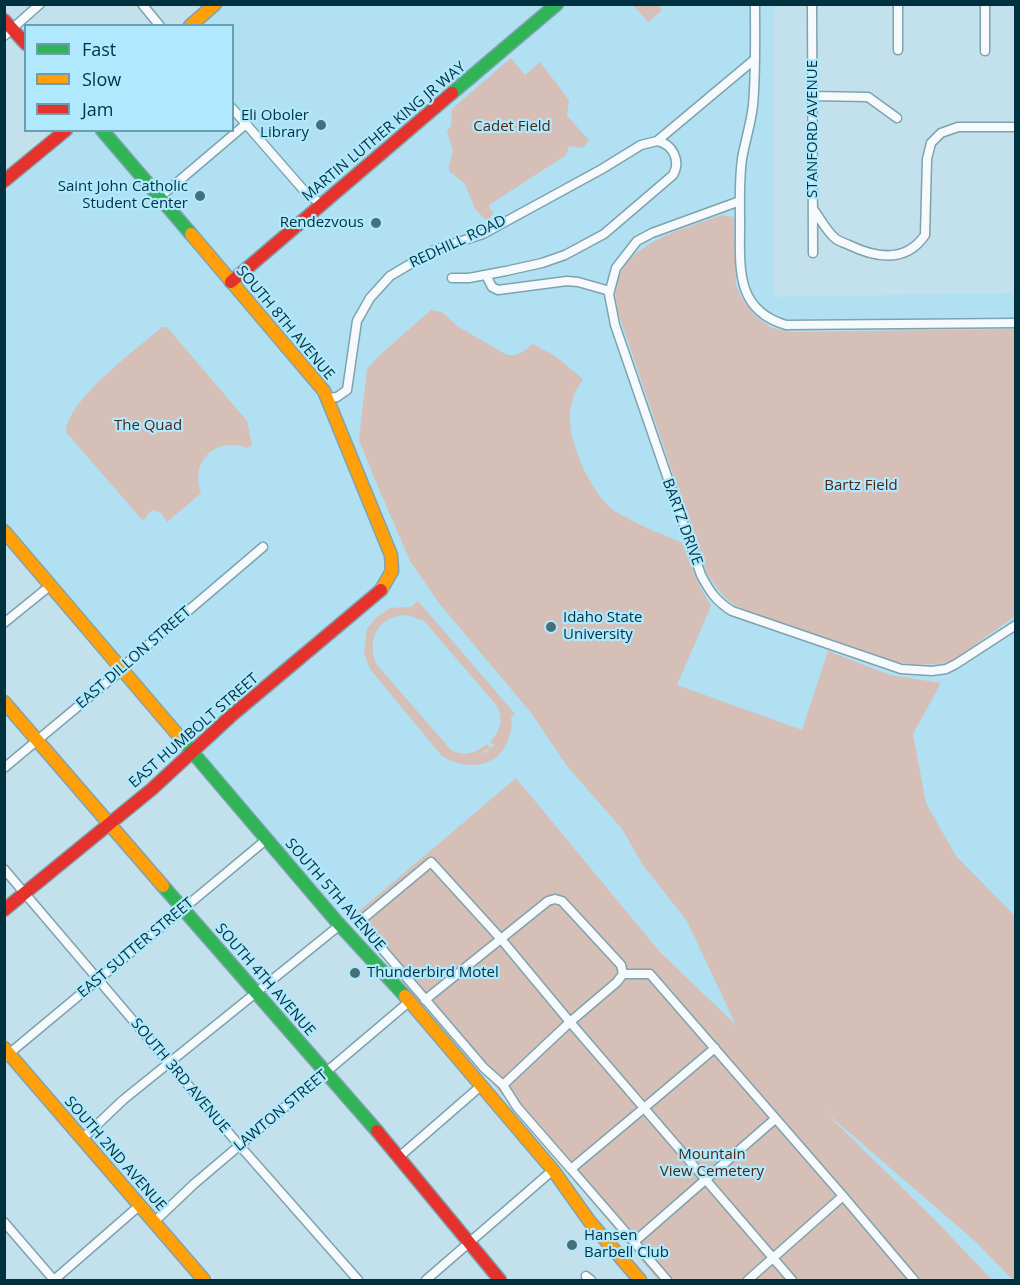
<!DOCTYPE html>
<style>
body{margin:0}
#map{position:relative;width:1020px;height:1285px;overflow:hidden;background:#c2e1ec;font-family:"Open Sans",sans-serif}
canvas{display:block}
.frame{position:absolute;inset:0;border:6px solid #00313e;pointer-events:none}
.legend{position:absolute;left:24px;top:24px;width:210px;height:108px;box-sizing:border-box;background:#b0e9fe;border:2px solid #6a9fb1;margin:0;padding:8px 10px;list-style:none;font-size:18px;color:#00313e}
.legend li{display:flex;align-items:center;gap:12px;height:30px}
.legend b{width:30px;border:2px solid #6a9fb1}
</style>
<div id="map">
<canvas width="1020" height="1285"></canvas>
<div class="frame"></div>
<ul class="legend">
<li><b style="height:8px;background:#30b455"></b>Fast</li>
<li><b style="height:8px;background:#ff9f0a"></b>Slow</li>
<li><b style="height:8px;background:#e5322d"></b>Jam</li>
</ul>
</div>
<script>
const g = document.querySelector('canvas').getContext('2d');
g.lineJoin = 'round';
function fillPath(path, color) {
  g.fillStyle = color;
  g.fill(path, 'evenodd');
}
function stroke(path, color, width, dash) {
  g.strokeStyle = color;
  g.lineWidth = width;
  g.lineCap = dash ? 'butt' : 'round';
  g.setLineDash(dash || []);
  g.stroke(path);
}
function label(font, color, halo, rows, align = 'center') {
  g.font = font + ' "Open Sans",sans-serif';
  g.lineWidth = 4.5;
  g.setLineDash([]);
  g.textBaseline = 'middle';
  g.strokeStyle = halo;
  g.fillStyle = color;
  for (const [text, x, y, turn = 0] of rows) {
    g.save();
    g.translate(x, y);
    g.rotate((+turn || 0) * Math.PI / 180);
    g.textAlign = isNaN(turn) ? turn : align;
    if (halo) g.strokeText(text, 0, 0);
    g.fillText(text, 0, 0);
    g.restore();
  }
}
const built = new Path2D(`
 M215,5h559v292l241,-4v987h-23l-53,-56 -279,-272 -144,-174 -164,139 -12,8 -335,-394 -1,-350 62,-50 166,-1v-104l-42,-1z`);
const green = new Path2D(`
 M633,5h25l4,5 -14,12z
 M511,58l14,17 15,-13 29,38 -2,16 22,24 -6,8 -14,-2 -3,9 -77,50v3l5,5 -7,8 -12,-12 -10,-25 -16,-13v-6l4,-13 -6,-21 4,-5 1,-17z
 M722,215l12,2 2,68 6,14 13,17 17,12 21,4 222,-3v287l-63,45 -14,3 -25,1 -18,-3 -145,-50c-23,-9 -29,-18 -43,-38l-89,-262c-15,-65 58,-80 104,-97z
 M431,310l11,2 15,14 50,29c12,1 17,-4 26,-11l22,12 28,23c-9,12 -14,28 -13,43 1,26 24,76 45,89 20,13 45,22 67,32l18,44 11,19 -34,79 125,45 26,-79 62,24 51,8 -28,51 13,69 30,53 59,60v364h-2l-37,-38 -153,-132 116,114 53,56h-334l-306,-363 164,-139 144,174 76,73 -49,-104 -44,-56 -21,-36 -55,-63 -35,-52 -93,-111 -29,-42 -34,-79 -17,-42 8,-71 15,-16z
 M162,327h5l80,94 5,24 -5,3c-29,-12 -58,12 -46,45l-34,29 -6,-9 -7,-3 -4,2 -7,9 -77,-89c1,-32 72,-84 96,-105z
 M418,601l97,113 -4,4c2,9 -1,16 -4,24 -11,28 -45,28 -66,13l-71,-86 -6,-16 3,-24 10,-12 13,-9 21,-1zM408,615l16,6 6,7 67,78c7,14 3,25 -7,36l3,3 3,-2 -10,9 -7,2 11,-6 -3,-4c-12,9 -23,13 -36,6l-74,-85c-12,-26 2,-50 31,-50z`);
const street = new Path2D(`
 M142,4l18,22
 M755,4c0,34 1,68 -2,101 -2,19 -8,36 -11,54 -3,21 -2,43 -2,64 0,45 -5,87 46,102l230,-2
 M812,4l1,249
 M985,4v47
 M4,36l36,-32
 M898,50v-46
 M812,96l56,1 29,21
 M232,108l75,86 15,10
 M160,197l86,-73
 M740,201l-88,32 -15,8 -21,27 -7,26 6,31 86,250c9,17 15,26 31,36l169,58 31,2 14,-2 10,-5 60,-39
 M813,209c7,9 14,23 23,30 4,3 9,4 13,6 27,13 57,18 76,-10l2,-76 4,-16 10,-10 17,-6h58
 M486,275l6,12 6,3 69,-9 11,1 32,9
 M452,278h17l37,-7 36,-8 23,-8 39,-21 69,-59c8,-14 0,-31 -16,-34
 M328,398l9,-1 10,-7 10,-69 13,-23 20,-22 44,-26 49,-16 119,-65 39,-24 16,-4 98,-82
 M4,623l47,-38
 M4,768l119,-99 5,-7 135,-115
 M4,869l236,277 118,134
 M623,974h27l193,222 71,84
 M425,1000l123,-99 7,-2 7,2 59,64 2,9 -6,8 -47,40 -69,-83 -70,-77 -72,60 125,146 19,17 14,22 54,62 73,-61 -74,-86 -67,63
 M715,1048l-71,60 148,172
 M5,1057l262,-218
 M82,1139l41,-39 217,-175
 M399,1157l83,-72
 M571,1169l96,111
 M4,1222l50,58
 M154,1222l40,-38 216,-183
 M634,1242l141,-123
 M54,1280l85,-74
 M426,1280l127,-110
 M587,1280l-1,-4 5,4
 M748,1280l95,-84`);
const fast = new Path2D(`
 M452,93l105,-89
 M102,130l89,104
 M183,741l154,181 68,74
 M163,886l214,245`);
const slow = new Path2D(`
 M190,26l25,-22
 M191,234l133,157 67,164 1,16 -11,19
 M4,531l179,210
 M4,702l159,184
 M405,996l148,174 37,52 50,58
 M4,1048l200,232`);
const jam = new Path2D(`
 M4,20l22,24
 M4,181l62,-51
 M231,282l221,-189
 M4,910l148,-121 79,-73 150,-126
 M377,1131l123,149`);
const markers = [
 [321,125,6,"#446f7b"],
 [200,196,6,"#446f7b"],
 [376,223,6,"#446f7b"],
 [551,627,6,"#446f7b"],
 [355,973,6,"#446f7b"],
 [572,1245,6,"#446f7b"]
];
const poiNames = [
 ["Eli Oboler",309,116],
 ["Library",309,133],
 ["Saint John Catholic",188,187],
 ["Student Center",188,204],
 ["Rendezvous",364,223],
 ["Idaho State",563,618,"left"],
 ["University",563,635,"left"],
 ["Thunderbird Motel",367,973,"left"],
 ["Hansen",584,1236,"left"],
 ["Barbell Club",584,1253,"left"]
];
const parkNames = [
 ["Cadet Field",512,127],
 ["The Quad",148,426],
 ["Bartz Field",861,486],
 ["Mountain",712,1155],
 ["View Cemetery",712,1172]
];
const streetNames = [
 ["STANFORD AVENUE",813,129,-90],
 ["MARTIN LUTHER KING JR WAY",384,132,-40],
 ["REDHILL ROAD",458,242,-25],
 ["SOUTH 8TH AVENUE",285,323,50],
 ["BARTZ DRIVE",682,522,70],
 ["EAST DILLON STREET",134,658,-41],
 ["EAST HUMBOLT STREET",194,731,-41],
 ["SOUTH 5TH AVENUE",335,895,49],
 ["EAST SUTTER STREET",136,948,-40],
 ["SOUTH 4TH AVENUE",265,980,49],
 ["SOUTH 3RD AVENUE",180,1076,50],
 ["LAWTON STREET",281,1111,-40],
 ["SOUTH 2ND AVENUE",115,1154,49]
];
fillPath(built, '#b0e0f2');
fillPath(green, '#d6bfb6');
stroke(street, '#7ea3ae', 11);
stroke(fast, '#7ea3ae', 15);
stroke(slow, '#7ea3ae', 15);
stroke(jam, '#7ea3ae', 15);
stroke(street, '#f6fafc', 8);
stroke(fast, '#30b455', 12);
stroke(slow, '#ff9f0a', 12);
stroke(jam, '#e5322d', 12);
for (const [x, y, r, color] of markers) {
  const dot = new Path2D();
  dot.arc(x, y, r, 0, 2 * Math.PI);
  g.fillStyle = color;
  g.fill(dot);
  stroke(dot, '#b0e9fe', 2);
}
label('15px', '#00313e', '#b0e9fe', poiNames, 'right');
label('15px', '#4f2514', '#b0e9fe', parkNames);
label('15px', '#00313e', '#b0e9fe', streetNames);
</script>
